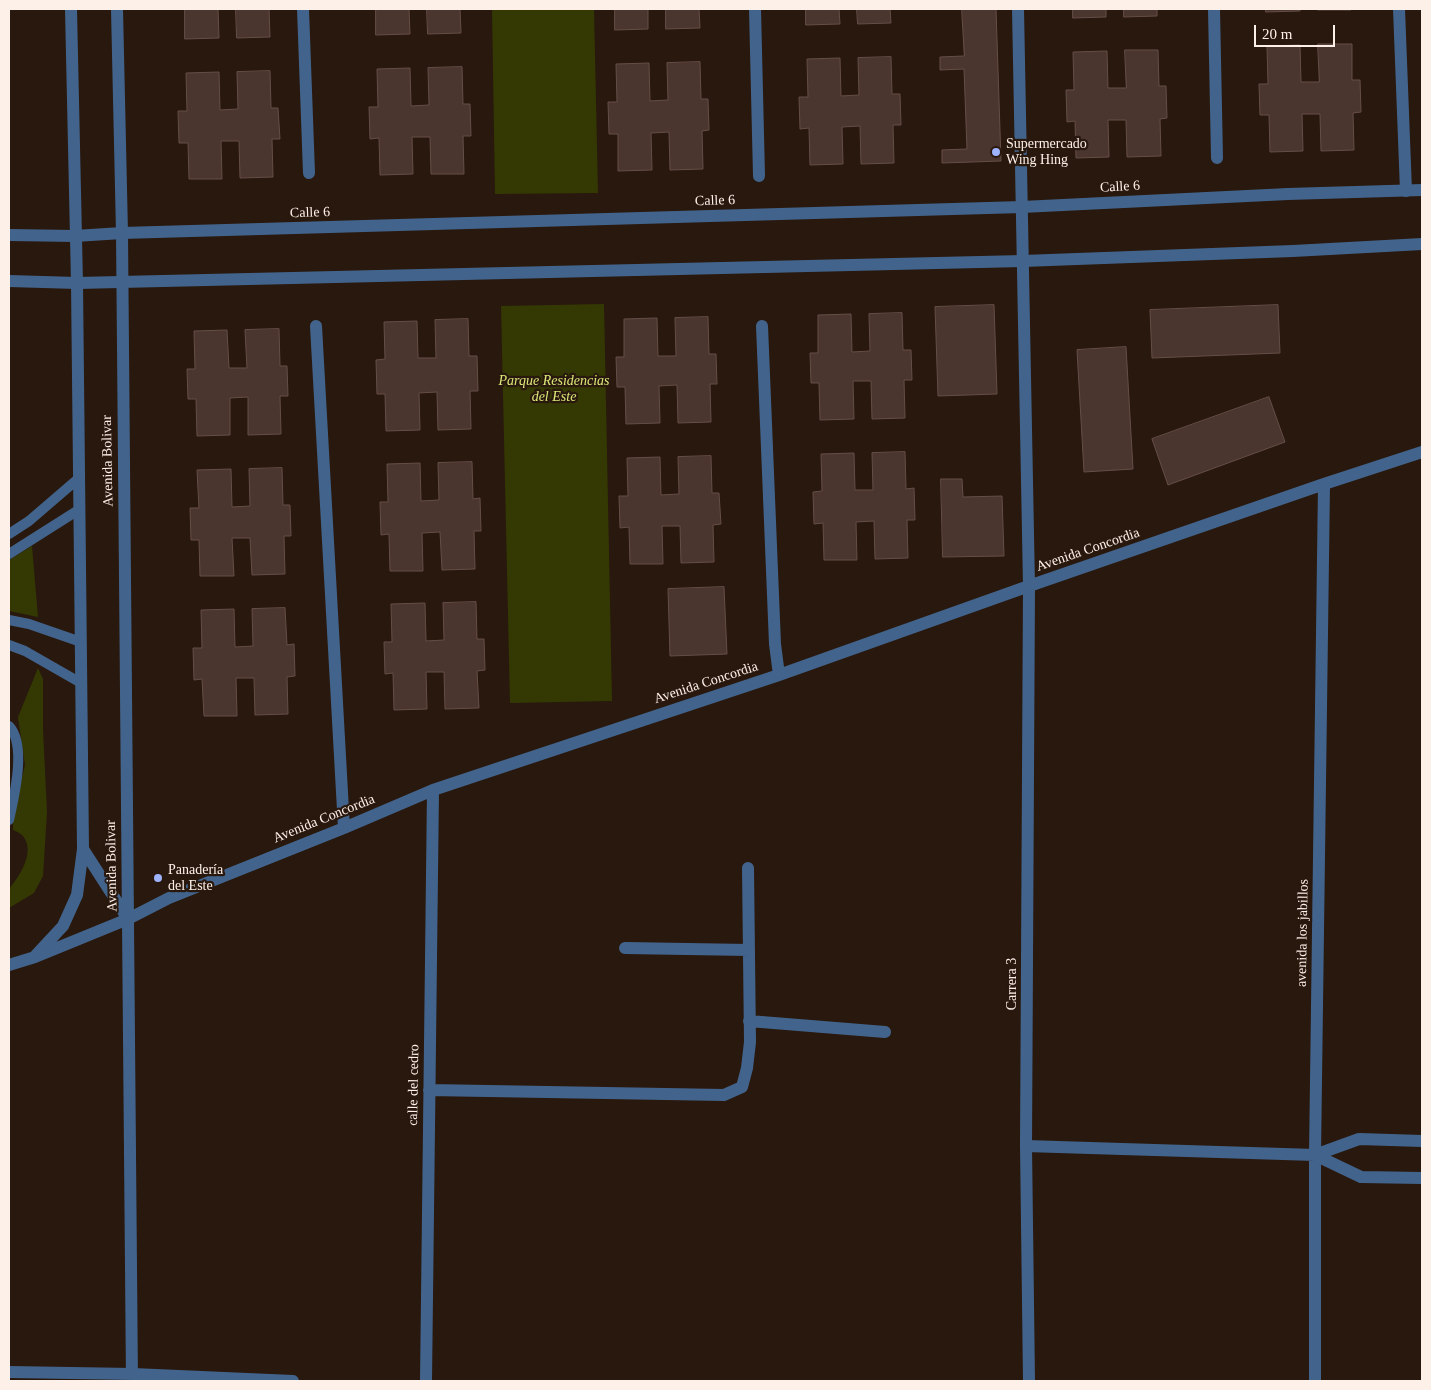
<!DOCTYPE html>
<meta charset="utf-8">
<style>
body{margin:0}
#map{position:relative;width:1431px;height:1390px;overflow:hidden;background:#29180d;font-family:"Times New Roman",serif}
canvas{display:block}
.frame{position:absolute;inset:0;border:10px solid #fdf0e9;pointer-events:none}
.scale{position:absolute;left:1254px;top:25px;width:81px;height:22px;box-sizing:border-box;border:2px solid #fdf0e9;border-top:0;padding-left:6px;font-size:15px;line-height:18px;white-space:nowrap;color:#fdf0e9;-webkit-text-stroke:4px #29180d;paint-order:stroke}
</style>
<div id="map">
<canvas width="1431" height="1390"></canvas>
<div class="frame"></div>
<div class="scale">20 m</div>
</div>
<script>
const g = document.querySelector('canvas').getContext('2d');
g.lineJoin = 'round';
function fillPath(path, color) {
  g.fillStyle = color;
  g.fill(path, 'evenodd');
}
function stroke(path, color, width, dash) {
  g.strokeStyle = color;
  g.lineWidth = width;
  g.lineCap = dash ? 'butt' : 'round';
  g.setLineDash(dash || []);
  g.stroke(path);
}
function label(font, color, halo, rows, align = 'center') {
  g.font = font + ' "Times New Roman",serif';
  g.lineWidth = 4.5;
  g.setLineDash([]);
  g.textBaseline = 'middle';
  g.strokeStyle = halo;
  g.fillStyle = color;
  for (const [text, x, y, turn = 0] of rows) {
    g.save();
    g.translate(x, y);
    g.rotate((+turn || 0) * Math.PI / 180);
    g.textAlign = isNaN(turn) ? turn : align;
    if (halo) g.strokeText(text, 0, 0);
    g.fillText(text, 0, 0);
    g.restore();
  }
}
const green = new Path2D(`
 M492,9h102l4,184 -103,1z
 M604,304l8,397 -102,2 -9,-397z
 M32,546l6,71 -29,-6v-51z
 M38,668l5,11v51l4,82 -4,64 -9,17 -25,15v-19c10,-12 27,-37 14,-53 -3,-3 -7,-5 -10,-6v-14l12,-51 -7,-48z`);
const building = new Path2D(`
 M185,9h33l1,29 -34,1z
 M236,9h33l1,28 -33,1z
 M376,9h33l1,25 -34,1z
 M427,9h33l1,24 -33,1z
 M615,9h33v20l-33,1z
 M666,9h33l1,19 -34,1z
 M806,9h33l1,15 -34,1z
 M857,9h33l1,14 -33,1z
 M962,9h34l5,152 -59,2v-13l25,-1 -3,-80 -24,1v-13l24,-1z
 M1073,9h33v8l-33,1z
 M1124,9h33v7l-33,1z
 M1266,9h34v2l-34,1z
 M1318,9h33v1h-33z
 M1318,44h34v36h8l1,32 -8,1 1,37 -33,1 -1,-37h-18l1,37 -33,1 -1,-37h-9l-1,-31h9l-1,-38 33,-1 1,37h18z
 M1125,50h33l1,36h7l1,32 -7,1 1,37 -34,1 -1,-37h-18l1,37 -33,1 -1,-37 -8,1 -1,-32h8l-1,-38 34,-1 1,37h18z
 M891,57l1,37h8l1,31h-8l1,38 -33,1 -1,-38 -18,1 1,37 -33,1 -1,-37 -9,1 -1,-32h9l-1,-38 33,-1 1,38 18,-1 -1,-37z
 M700,62l1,37h7l1,31 -7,1 1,38 -33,1 -1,-38 -18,1 1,37 -34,1v-37h-9l-1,-32h9l-1,-38 33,-1 1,38 18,-1 -1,-37z
 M462,67l1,37h7l1,32h-8l1,38h-33l-1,-37h-18l1,37 -33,1 -1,-37 -9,1 -1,-32h9l-1,-38 33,-1 1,38 18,-1 -1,-37z
 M270,71l1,37h7l2,31h-8l1,38 -33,1 -1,-37h-18l1,38h-33l-1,-36h-9l-1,-32h9l-1,-38 33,-1 1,38 18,-1 -1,-37z
 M994,305l3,89 -59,2 -3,-89z
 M1278,305l2,48 -128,5 -2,-48z
 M902,313l1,37h8l1,30h-8l1,38 -33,1 -1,-38h-18l1,38 -34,1 -1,-37h-8l-1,-30h8v-38l33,-1 1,38 18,-1 -1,-37z
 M708,317l1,37h7l1,30h-7l1,38 -33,1 -1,-38 -18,1 1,37 -34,1 -1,-37h-8l-1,-30h8v-38l33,-1 1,38h18l-1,-38z
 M468,319l1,37h8l1,35h-8l1,38 -33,1 -1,-38 -18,1 1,37 -34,1 -1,-37h-8l-1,-34 9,-1 -1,-37 33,-1 1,37h18l-1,-38z
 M279,329l1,37h7l1,30h-8l1,38 -33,1v-38l-18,1v37l-33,1 -1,-37h-8l-1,-30h8l-1,-38 33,-1 2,38h18l-2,-38z
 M1126,347l7,122 -49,3 -7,-122z
 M1269,397l16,45 -117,43 -16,-46z
 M905,452l1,37 8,-1 1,32h-8l1,38 -33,1 -1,-38 -18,1 1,38h-33l-1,-37 -9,1 -1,-32 9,-1 -1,-37 33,-1 1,37h18l-1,-37z
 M711,456l1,37h7l2,31 -8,1 1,37 -33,1 -1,-37h-18l1,38h-33l-1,-37 -9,1 -1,-32h9l-1,-38 33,-1 1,38 18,-1 -1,-37z
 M472,462l1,37 7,-1 1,33h-7l1,38 -33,1 -2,-38 -18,1 1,38h-33l-1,-37 -8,1 -1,-33h8l-1,-38 33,-1 1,38 18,-1 -1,-37z
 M282,468l1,37h7l1,31h-7l1,38 -33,1 -2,-37h-18l2,38h-34l-1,-36h-8l-1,-32h9l-2,-38 34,-1 1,38 18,-1 -1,-37z
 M941,479h21l1,18 39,-1 2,60 -61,1z
 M724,587l3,67 -57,2 -2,-67z
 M476,602l1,37h7l1,31 -8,1 2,37 -34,1 -1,-37h-18l1,37 -33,1 -1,-37 -8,1 -1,-32h8l-1,-38 34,-1 1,38 18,-1 -1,-37z
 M285,608l2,37 7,-1 1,32 -8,1 1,37 -33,1 -1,-37h-18l1,38h-33l-2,-37 -8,1 -1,-32h9l-1,-38 33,-1 1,38 18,-1 -1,-37z`);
const service = new Path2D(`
 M9,534l20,-13 50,-43
 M9,554l71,-45
 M9,620l20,4 52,18
 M9,645l16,6 56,32
 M9,726c18,19 5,71 0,94`);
const minor = new Path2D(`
 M117,9l5,224 10,1148
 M303,9l6,164
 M755,9l4,167
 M1018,9l11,577 -3,560 3,235
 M1214,9l3,149
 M1399,9l7,182
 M316,326l28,502
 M762,326l13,318 4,31
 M83,849l45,70
 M625,948l124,2
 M36,955l27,-29 14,-31 6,-46 -6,-566 -6,-274
 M9,965l26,-8 93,-38 41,-21 175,-70 89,-38 346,-115 250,-89 295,-102 98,-32
 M749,1021l136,11
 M429,1090l295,5 18,-8 5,-19 3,-26 -2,-174
 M1026,1146l289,9 44,-16 63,2
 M1315,1155l46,22 61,1
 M9,1372l124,2 160,7
 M426,1381l7,-591
 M1315,1381v-226l9,-671`);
const tertiary = new Path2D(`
 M9,235l66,1 47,-3 900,-26 266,-13 134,-4
 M9,281l68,2 946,-22 270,-10 129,-7`);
const markers = [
 [996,152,5,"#9fb3fd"],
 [158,878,5,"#9fb3fd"]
];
const poiNames = [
 ["Supermercado",1006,144],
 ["Wing Hing",1006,160],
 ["Panadería",168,870],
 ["del Este",168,886]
];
const streetNames = [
 ["Calle 6",1120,187,-3],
 ["Calle 6",715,201,-2],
 ["Calle 6",310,213,-2],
 ["Avenida Bolivar",108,461,-91],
 ["Avenida Concordia",1088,550,-19],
 ["Avenida Concordia",706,683,-18],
 ["Avenida Concordia",324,819,-22],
 ["Avenida Bolivar",112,866,-91],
 ["avenida los jabillos",1303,933,-89],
 ["Carrera 3",1012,984,-90],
 ["calle del cedro",414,1085,-89]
];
const parkNames = [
 ["Parque Residencias",554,381],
 ["del Este",554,397]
];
fillPath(green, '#343903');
fillPath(building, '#4b352f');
stroke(building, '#664e48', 1);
stroke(service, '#42648c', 10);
stroke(minor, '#42648c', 12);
stroke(tertiary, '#42648c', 12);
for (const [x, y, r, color] of markers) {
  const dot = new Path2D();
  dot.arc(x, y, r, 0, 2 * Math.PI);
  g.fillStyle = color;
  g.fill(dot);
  stroke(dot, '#29180d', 2);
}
label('14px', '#fdf0e9', '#29180d', poiNames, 'left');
label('14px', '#fdf0e9', '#29180d', streetNames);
label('italic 14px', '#dbe978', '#29180d', parkNames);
</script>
